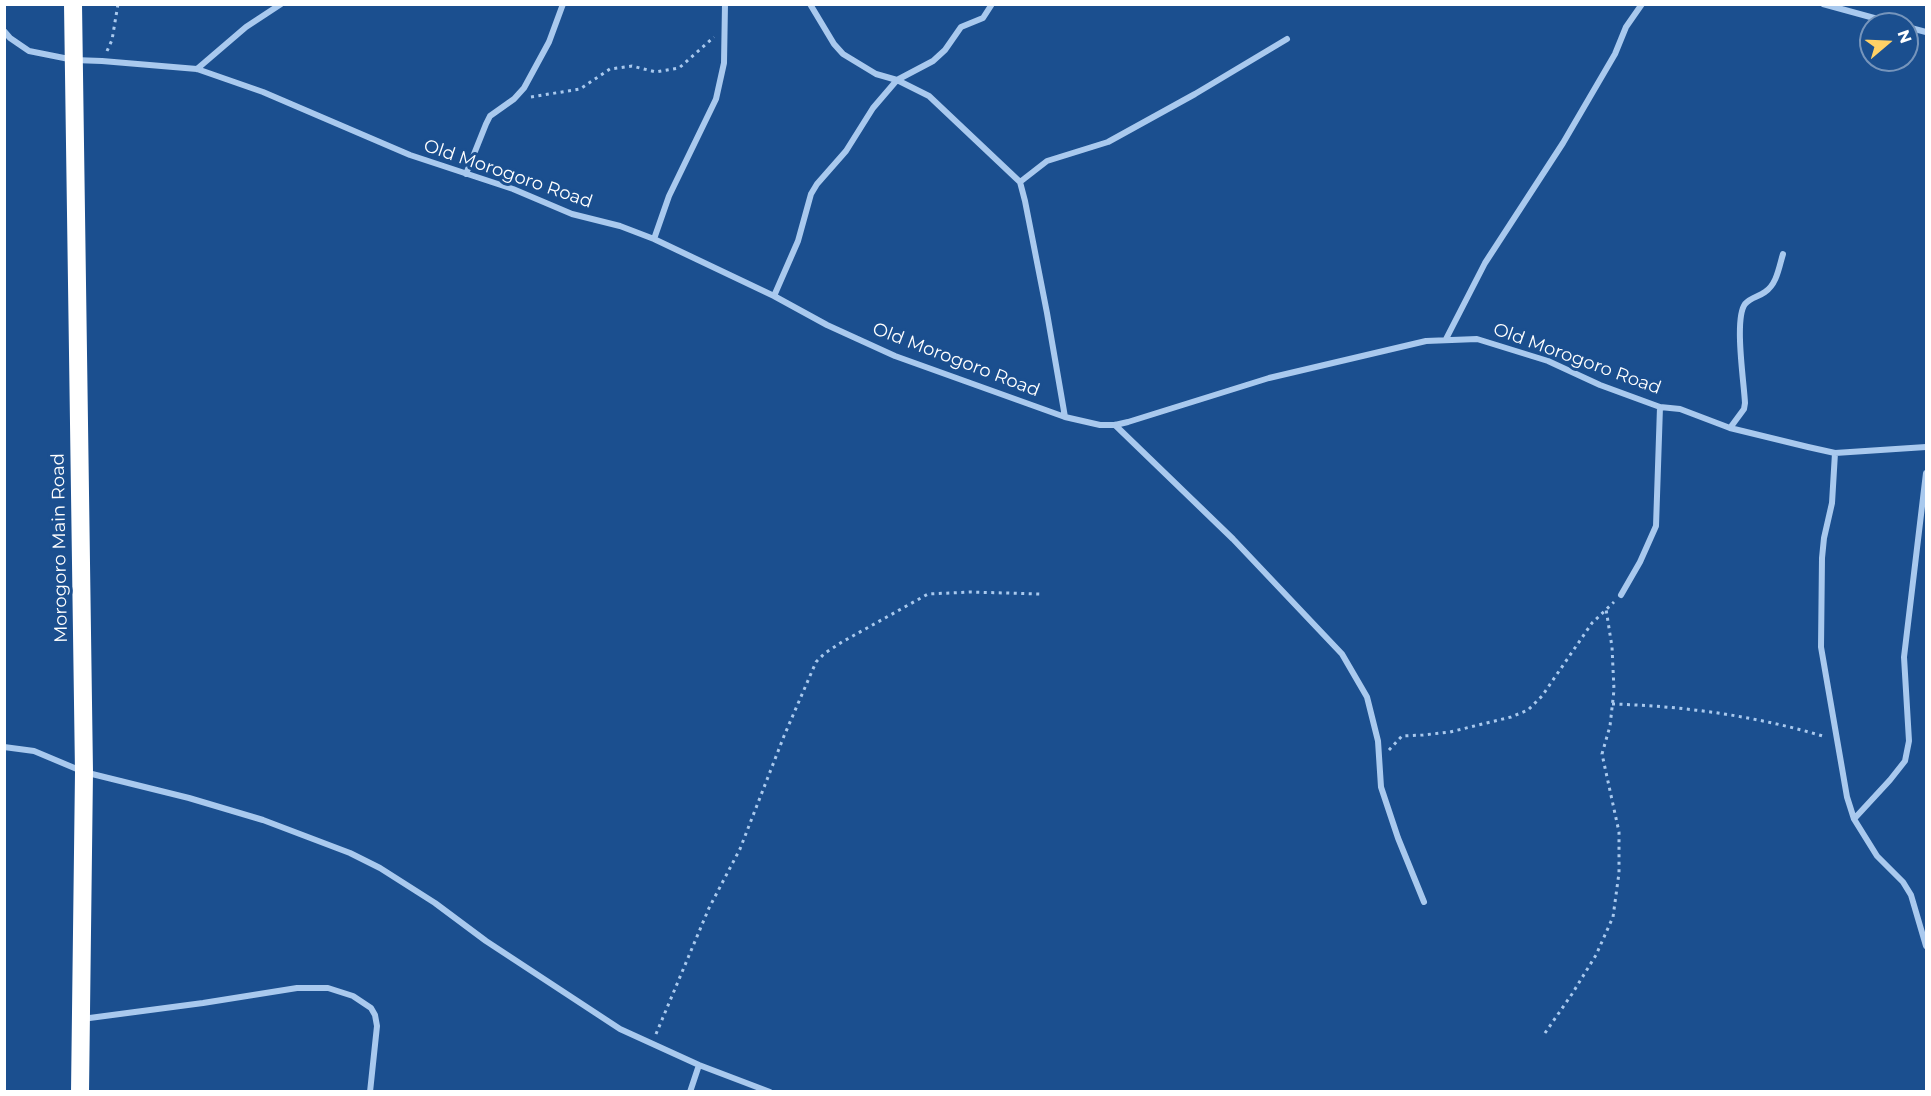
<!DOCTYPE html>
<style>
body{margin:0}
#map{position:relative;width:1931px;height:1096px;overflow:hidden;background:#1b4f8f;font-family:Montserrat,sans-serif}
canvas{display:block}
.frame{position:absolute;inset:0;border:6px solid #fff;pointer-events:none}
.north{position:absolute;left:1859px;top:12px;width:60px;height:60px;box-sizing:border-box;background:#1b4f8f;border:2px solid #7695bc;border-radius:50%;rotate:71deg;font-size:16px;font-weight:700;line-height:24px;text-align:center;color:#fff}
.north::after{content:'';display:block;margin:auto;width:21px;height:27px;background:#ffd166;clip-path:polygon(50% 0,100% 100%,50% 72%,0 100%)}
</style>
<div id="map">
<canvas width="1931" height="1096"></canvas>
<div class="frame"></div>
<div class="north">N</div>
</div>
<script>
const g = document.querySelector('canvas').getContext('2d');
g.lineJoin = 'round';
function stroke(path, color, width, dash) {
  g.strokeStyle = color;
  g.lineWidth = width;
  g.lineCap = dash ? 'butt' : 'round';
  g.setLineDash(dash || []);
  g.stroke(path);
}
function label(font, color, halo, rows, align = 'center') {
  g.font = font + ' Montserrat,sans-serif';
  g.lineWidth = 6;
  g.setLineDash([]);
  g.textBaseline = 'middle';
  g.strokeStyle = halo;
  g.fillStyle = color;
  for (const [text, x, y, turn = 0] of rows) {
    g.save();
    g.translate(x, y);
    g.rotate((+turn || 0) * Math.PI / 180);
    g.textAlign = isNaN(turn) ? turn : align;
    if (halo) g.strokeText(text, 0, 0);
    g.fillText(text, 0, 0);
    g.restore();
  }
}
const path = new Path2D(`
 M107,51l5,-11 6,-36
 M531,97l49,-8 30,-20 22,-3 24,6 23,-4 35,-31
 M1612,704c72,2 145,12 214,33
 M1389,750l13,-14 21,-1 27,-3 61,-15 17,-7 14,-14 50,-73 22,-21
 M1545,1033l27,-39 24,-39 17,-38 6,-44v-41l-17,-78 8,-28 4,-36 -2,-43 -6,-38
 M656,1034l53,-126 31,-59 44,-113 32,-74 9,-9 17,-11 86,-48 42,-2 70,2`);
const street = new Path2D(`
 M810,4l24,40 9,10 33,20 21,6 32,16 91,86
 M1823,4l73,20
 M1907,27l19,5
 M4,31l6,7 19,13 45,9 28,1 95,8 66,23 147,63 103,34 59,25 48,12 34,13 120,57 53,29 68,31 170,61 35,8h15l13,-3 141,-44 157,-37 51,-2 71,22 52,24 60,22 20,2 50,19 78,19 27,6 91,-6
 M197,69l49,-42 35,-23
 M466,174l20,-50 4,-8 24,-17 10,-11 25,-46 14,-38
 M654,239l15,-43 47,-97 8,-36 1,-59
 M774,296l24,-55 13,-47 6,-10 29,-33 27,-43 24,-28 36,-19 12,-11 16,-23 22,-9 9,-14
 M1446,339l39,-76 78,-120 52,-89 11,-27 16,-23
 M1065,417l-18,-104 -22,-112 -5,-19 27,-21 61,-19 87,-48 92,-55
 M1115,425l118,114 109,115 25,43 11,44 3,46 17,51 26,64
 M1730,428l14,-19 1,-6c-1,-21 -11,-84 0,-99 6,-7 13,-7 20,-12 12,-8 14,-25 18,-38
 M1835,453l-3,50 -8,35 -2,20 -1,89 26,150 7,22 23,37 26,26 8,13 15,51
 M1621,595l19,-33 16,-36 4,-119
 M4,747l30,4 50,21 105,26 74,22 87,33 30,15 55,35 51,38 134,88 79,36 71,27
 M1854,819l36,-39 15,-19 4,-20 -5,-84 22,-184
 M82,1019l121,-16 94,-15h31l25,8 18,12 4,7 2,11 -7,66
 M690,1092l9,-27`);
const highway = new Path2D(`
 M73,4l11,768 -4,320`);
const streetNames = [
 ["Old Morogoro Road",508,174,19],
 ["Old Morogoro Road",1577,359,20],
 ["Old Morogoro Road",956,360,21],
 ["Morogoro Main Road",60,548,-91]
];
stroke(path, '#a9c9ee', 3, [3, 4.5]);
stroke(street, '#a9c9ee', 6);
stroke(highway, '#fff', 18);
label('18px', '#fff', '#1b4f8f', streetNames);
</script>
